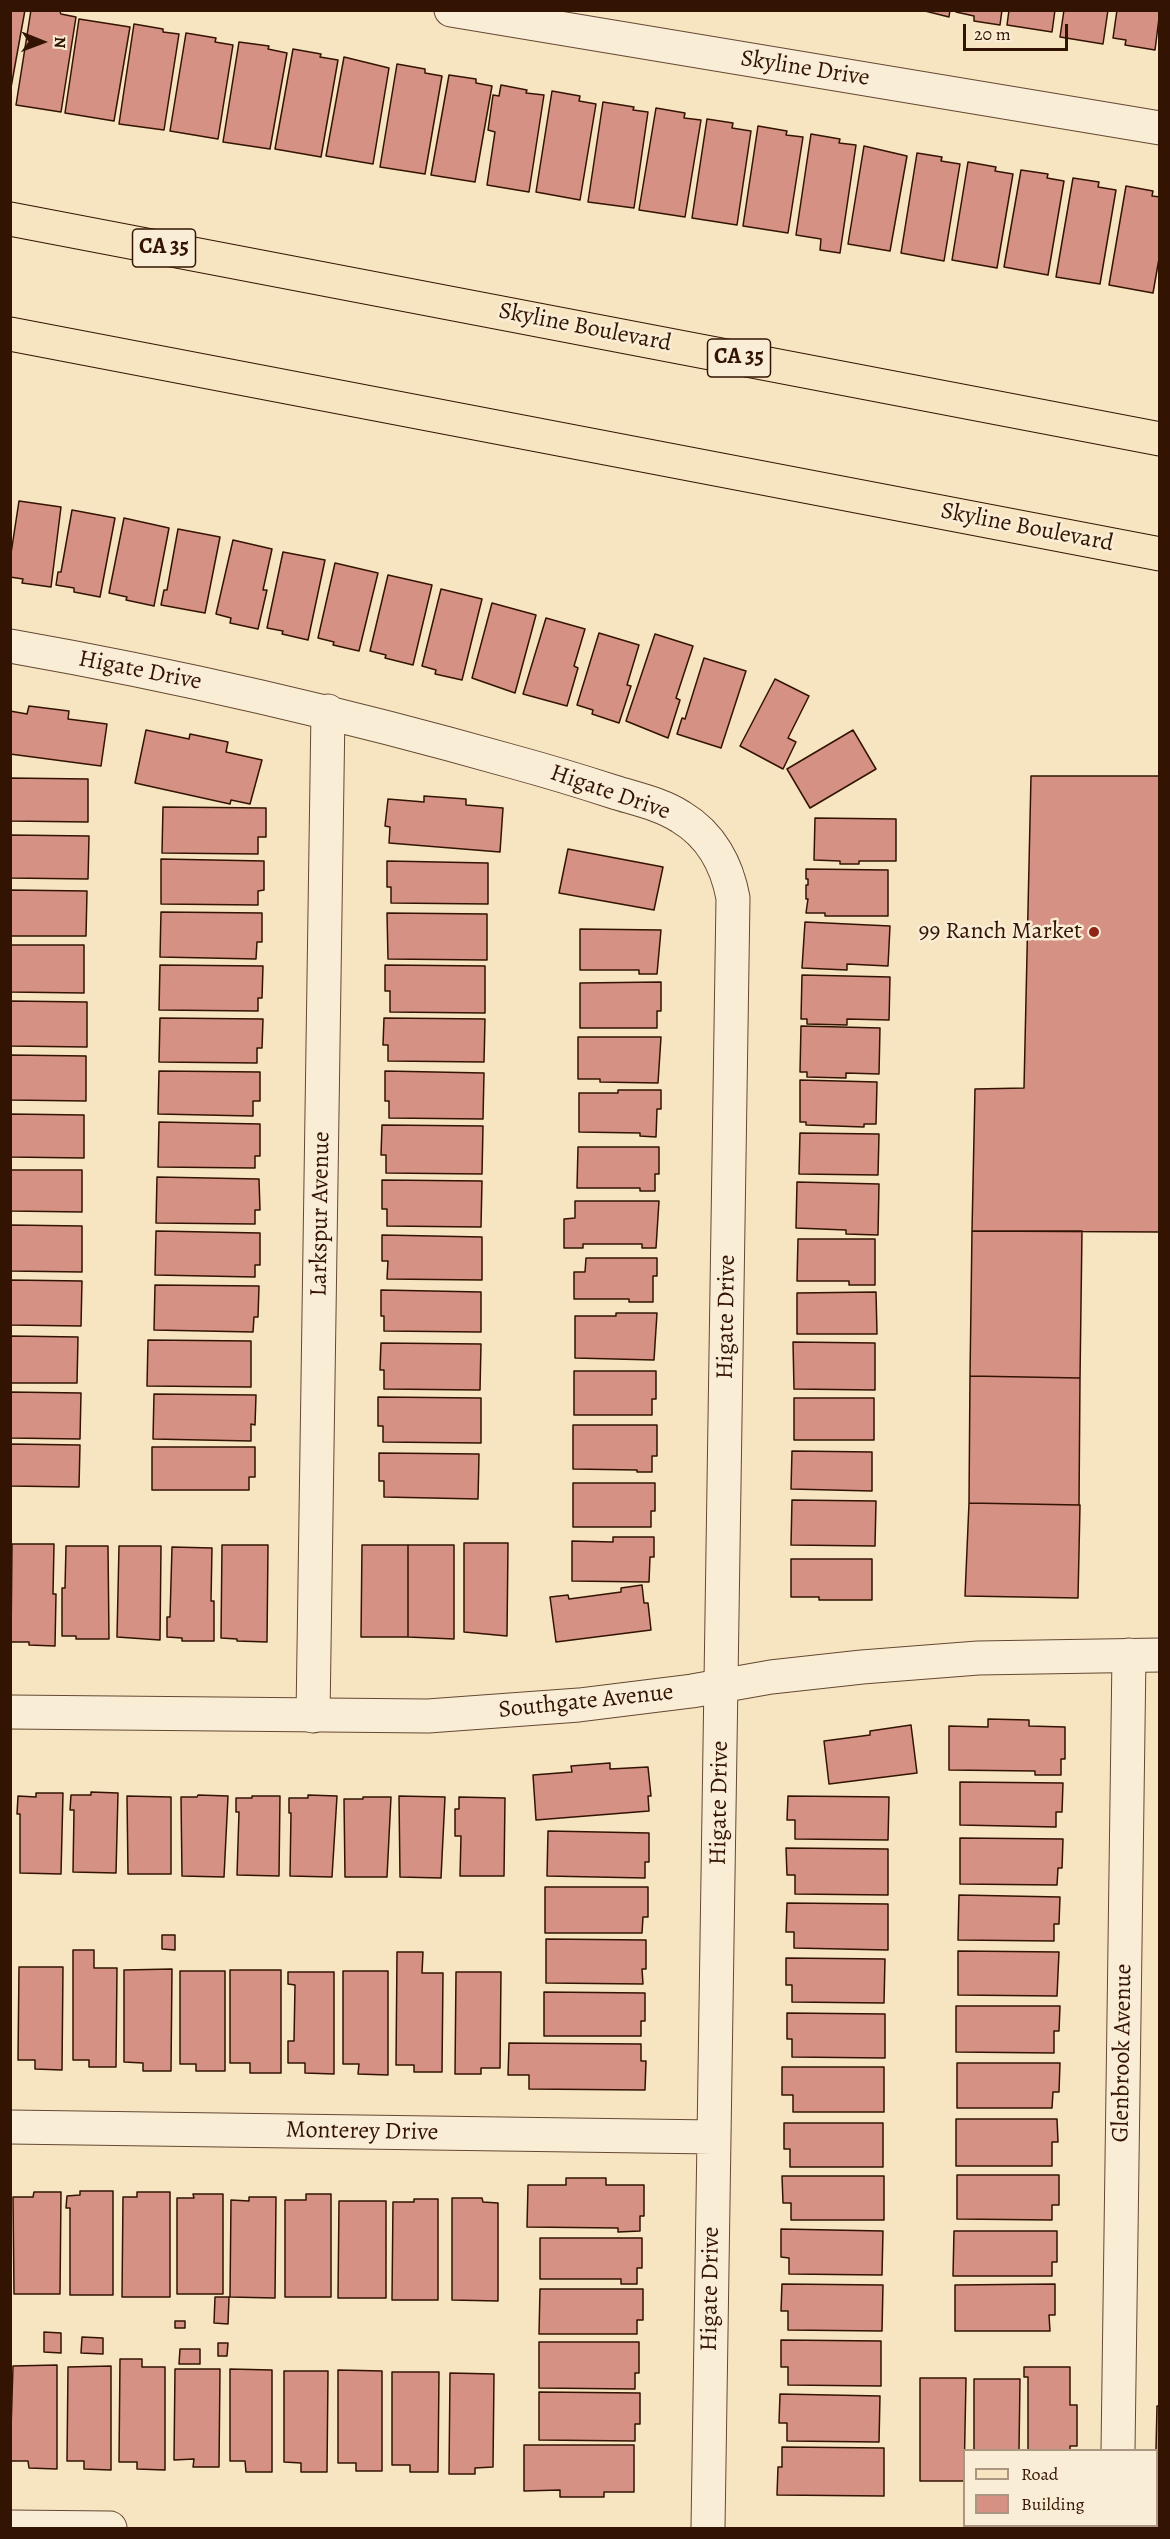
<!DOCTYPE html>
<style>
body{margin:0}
#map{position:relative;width:1170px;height:2539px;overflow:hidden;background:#f7e4c0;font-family:Alegreya,serif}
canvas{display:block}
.frame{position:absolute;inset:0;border:12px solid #331402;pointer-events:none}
.legend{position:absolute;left:963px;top:2449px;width:195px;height:78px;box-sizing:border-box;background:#faedd6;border:2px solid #aa9681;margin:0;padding:8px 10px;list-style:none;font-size:18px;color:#331402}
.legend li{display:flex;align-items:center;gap:12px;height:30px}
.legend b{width:30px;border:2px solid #aa9681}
.north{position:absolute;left:12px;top:12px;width:60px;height:60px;-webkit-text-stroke:4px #faedd6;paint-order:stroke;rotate:91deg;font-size:16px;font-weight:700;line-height:24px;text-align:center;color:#331402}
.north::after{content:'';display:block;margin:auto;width:21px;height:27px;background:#331402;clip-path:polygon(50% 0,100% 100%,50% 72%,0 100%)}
.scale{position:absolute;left:963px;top:24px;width:105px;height:27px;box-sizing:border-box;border:3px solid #331402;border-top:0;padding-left:8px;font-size:18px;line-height:21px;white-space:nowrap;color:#331402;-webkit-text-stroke:4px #faedd6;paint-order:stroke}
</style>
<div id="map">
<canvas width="1170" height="2539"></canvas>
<div class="frame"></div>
<ul class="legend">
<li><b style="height:8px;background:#f7e4c0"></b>Road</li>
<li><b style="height:16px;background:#d69185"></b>Building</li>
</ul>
<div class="north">N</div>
<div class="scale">20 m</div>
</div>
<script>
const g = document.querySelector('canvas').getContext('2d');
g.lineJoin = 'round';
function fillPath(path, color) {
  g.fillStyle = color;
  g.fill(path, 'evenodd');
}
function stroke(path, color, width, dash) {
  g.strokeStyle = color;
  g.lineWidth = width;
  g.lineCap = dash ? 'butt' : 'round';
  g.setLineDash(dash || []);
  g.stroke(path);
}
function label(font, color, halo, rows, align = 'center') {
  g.font = font + ' Alegreya,serif';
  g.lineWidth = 5;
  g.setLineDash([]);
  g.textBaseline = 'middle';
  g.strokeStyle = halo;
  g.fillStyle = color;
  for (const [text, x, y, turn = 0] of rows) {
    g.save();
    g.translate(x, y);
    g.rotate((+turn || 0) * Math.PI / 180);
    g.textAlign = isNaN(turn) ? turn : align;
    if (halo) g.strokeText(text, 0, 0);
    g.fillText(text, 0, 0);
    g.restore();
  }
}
const building = new Path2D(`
 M10,10h15l-15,83z
 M31,10h28l2,4 15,3 -15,95 -45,-7z
 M921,10h29l-1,7z
 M956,10h46l-2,15 -26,-4v-5l-18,-4z
 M1009,10h46l-3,22 -45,-7z
 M1064,10h44l-5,34 -43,-7z
 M1117,10h43l-5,40 -30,-5 1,-5 -13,-2z
 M79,19l51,8 -16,94 -49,-8z
 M134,24l29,5v3l16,2 -15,96 -45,-6z
 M186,33l30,5 -1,4 18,3 -15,94 -48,-8z
 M239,42l30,4 -1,3 19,4 -17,96 -47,-7z
 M293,49l28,5 -1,3 18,3 -17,97 -46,-8z
 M344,57l45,11 -16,96 -47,-8z
 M397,64l28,5v4l17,3 -17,98 -45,-7z
 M449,75l27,4v4l16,3 -17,96 -44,-7z
 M501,85l26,5 -1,3 18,2 -15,97 -42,-7 8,-53 -7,-2 5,-35 6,1z
 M552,91l28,5 -1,5 17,3 -16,96 -44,-8z
 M603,102l31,5 -1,3 15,2 -14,96 -46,-6z
 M656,108l29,5 -1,5 17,2 -16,97 -46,-7z
 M707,119l26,4 -1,5 19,3 -14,94 -45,-7z
 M758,126l29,5 -1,4 17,2 -15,96 -45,-7z
 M811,134l29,5 -1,4 17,2 -16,108 -20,-3 1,-11 -25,-4z
 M864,146l43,10 -17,95 -42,-7z
 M917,153l25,4 -1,4 19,3 -16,97 -43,-8z
 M968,162l28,5 -1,4 18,3 -16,94 -45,-8z
 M1021,170l27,4 -1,4 17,3 -16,94 -44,-8z
 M1073,178l26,4 -1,5 18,3 -16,94 -44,-7z
 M1126,186l27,5 -1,5 8,1v56l-7,40 -44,-8z
 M19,501l42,6 -10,80 -29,-4 1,-4 -13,-2v-17z
 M72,510l43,8 -15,79 -26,-5v-4l-18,-3 2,-13h3z
 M124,518l45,10 -15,78 -28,-6 1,-3 -18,-4z
 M178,529l42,8 -15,76 -44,-8 3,-15h3z
 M233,540l39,9 -9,41h4l-9,39 -28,-6 1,-5 -15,-4z
 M283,552l42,8 -17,80 -26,-6 1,-3 -16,-3z
 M335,563l43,10 -19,78 -26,-6 1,-3 -16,-4z
 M388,575l44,10 -19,80 -28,-7 1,-3 -16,-4z
 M441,589l41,10 -20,81 -27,-6 1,-4 -14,-4z
 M492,603l44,12 -21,78 -43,-15z
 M546,618l39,11 -11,37 4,2 -11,38 -44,-12z
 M599,633l40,12 -12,40 4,1 -12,37 -27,-9 1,-4 -16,-5z
 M655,634l38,12 -17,52 4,2 -12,38 -42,-17z
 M704,658l42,13 -25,77 -44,-14 5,-16 3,1z
 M775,679l34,17 -21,42 8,4 -13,27 -43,-23z
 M29,706l40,5 -1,8 39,5 -6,42 -91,-12v-43l17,3z
 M146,730l43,9 1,-5 38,8 -2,10 36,8 -12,44 -19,-4 -1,4 -95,-21z
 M853,730l23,39 -66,39 -23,-39z
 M1031,776h129v456l-188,-1 3,-142 49,-1z
 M10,778l78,1v43l-78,-1z
 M424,796l42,3v6l37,3 -3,44 -111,-9 1,-16 -5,-1 3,-27 36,3z
 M163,807l103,1v29h-8v17l-96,-1z
 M815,818l81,1v42h-37v3h-19v-3l-26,-1z
 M10,835l79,1 -1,43 -78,-1z
 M568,849l95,18 -9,43 -95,-17z
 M161,859l103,2v29l-6,1v14l-97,-1z
 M387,861l101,2v41l-97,-1v-16h-4z
 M806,869l82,1v46h-63v-3h-19l2,-14h-2v-14h2v-6h-2z
 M10,890l77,1 -1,45h-76z
 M161,912l101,1v29h-5l-1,17 -96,-2z
 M387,913l100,1v46l-99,-1z
 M805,922l85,4 -2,40 -41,-2v6l-45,-2z
 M580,929l81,1 -4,44h-18v-4h-59z
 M10,945h74v48l-74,-1z
 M160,965l103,1 -1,32h-4v13l-99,-1z
 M385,965l100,1v47l-95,-1v-21h-5z
 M802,975l88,2 -1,43 -42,-1v6l-40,-1v-5h-6z
 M661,982v29h-4v17h-77v-45z
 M10,1001l77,1v45l-77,-1z
 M160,1018l103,1 -1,29h-5v15l-98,-1z
 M384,1018l101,1 -1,43 -96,-1v-16h-5z
 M801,1026l79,2 -1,46 -33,-1v5l-39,-1v-5h-7z
 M578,1037h83l-3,46 -58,-1v-3h-22z
 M10,1055l76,1v45l-76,-1z
 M159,1071l101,1v29h-7v15l-95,-2z
 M385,1071l99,2 -1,46 -94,-1v-17h-4z
 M800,1080l77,2 -1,42h-12v3l-58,-2v-3h-6z
 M618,1090h43v19h-4l-1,28 -16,-1v-3l-61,-1v-39h39z
 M10,1114l74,1v43l-74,-1z
 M159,1122l101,2v32h-5v12l-97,-1z
 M382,1125l101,1 -1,48 -96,-1v-18h-5z
 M800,1133l79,1 -1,41 -79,-1z
 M578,1147h81v27h-4v17h-15v-3h-63z
 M10,1170h72v42l-72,-1z
 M157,1177l102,2 1,31h-5v14l-99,-1z
 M382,1180l100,1 -1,46 -94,-1v-17h-5z
 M797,1182l82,2 -1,51 -32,-1v-4l-50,-2z
 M575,1201h84l-3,47h-14v-4h-59v4h-19v-29l11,-1z
 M10,1225l72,1v46l-72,-1z
 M156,1231l104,2v32h-5v12l-100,-2z
 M972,1231h110l-2,147 -110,-2z
 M382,1235l100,2v43l-95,-1 1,-18h-6z
 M798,1239h77v46h-26v-4h-52z
 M586,1258h71v18h-4v26h-24v-3h-55v-27h11z
 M10,1280l72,1 -1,45 -71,-1z
 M155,1285l104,1 -1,31h-4l-1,15 -99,-2z
 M381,1290l100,2v40l-97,-1v-15h-3z
 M876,1292l1,42h-80v-41z
 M616,1313h41l-3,47 -79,-2v-42h41z
 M10,1336l68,1 -1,46h-67z
 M148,1340l103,1v46l-104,-1z
 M793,1342l82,1v47l-81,-1z
 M381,1343l100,1 -1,46 -96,-1v-19h-4z
 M574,1371h82v28h-4v16h-78z
 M970,1376l110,2 -1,127 -110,-2z
 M10,1392l71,1 -1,46 -70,-1z
 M154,1394l102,1 -1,30 -4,-1v17l-98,-2z
 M378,1397l103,1v45l-98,-1v-16h-5z
 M794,1398h80v42h-80z
 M573,1425h84v31h-5v16h-15v-2l-64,-1z
 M10,1444l70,1 -1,42 -69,-1z
 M152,1447h103v30h-6v13h-97z
 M792,1451l80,1v39l-81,-2z
 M379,1453l100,1 -1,45 -94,-2v-16h-5z
 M573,1483h82v28h-4v16h-78z
 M792,1500l84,1 -1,45 -84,-1z
 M969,1503l111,2 -2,93 -113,-2z
 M613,1537h41v20h-4l-1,25 -77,-1v-40l41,1z
 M464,1543h44l-1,93 -43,-4z
 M12,1544h42l-1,50h3l-1,52 -26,-1v-3h-18z
 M222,1545h46l-1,97 -30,-1v-2l-16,-1z
 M362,1545h46v92h-47z
 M408,1545h46v94l-46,-2z
 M66,1546h42l1,93h-33v-3h-14v-48h3z
 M119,1546h42l-1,94 -43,-3z
 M172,1547l40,1 -1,53h3v40h-32v-3l-15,-1v-20h3z
 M791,1559h81v41h-53v-3h-28z
 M642,1585l2,18h4l3,27 -95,12 -6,-45 18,-2 1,4 52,-7v-4z
 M988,1719l41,1v6l36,1v32h-4v16h-26v-4l-86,-1v-44l39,1z
 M911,1725l6,48 -88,11 -5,-43 46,-6v-4z
 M610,1763v6l38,-2 3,29h-3l1,15 -113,9 -3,-45 39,-3 -1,-6z
 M960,1782l103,1 -1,29h-6v15l-96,-2z
 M91,1792l27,1 -2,80 -43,-1 1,-62h-4l1,-15h20z
 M36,1793h27l-2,81 -41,-1v-59h-3l1,-18 18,1z
 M198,1795l30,1 -4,81 -42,-1 -1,-79h16z
 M308,1795l29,1 -5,81 -42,-1 1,-63h-2v-15h19z
 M127,1796l44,1v77h-43z
 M252,1796h28l-1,80 -42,-1 2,-63h-3v-14h16z
 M399,1796l46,1 -4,81 -41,-1z
 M788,1796l101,1 -1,43 -93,-1v-19h-8z
 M363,1797h28l-4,80h-42l-1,-78h19z
 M459,1797l46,1 -1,78h-44l1,-40h-6v-27h4z
 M548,1831l101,2v29h-4v16l-98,-2z
 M960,1838l103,1 -1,29h-4l-1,17 -97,-1z
 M786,1848l102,1v46l-93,-1v-19h-8z
 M545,1887h103v30h-5l-1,16h-97z
 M959,1895l101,2 -1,27h-5v17l-96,-1z
 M787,1903l101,1v46l-94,-2v-16h-8z
 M162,1935h13v15l-13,-1z
 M546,1939l100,1v29h-4l1,15 -97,-1z
 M73,1950h21v18h23l-1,99h-27v-7h-16z
 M958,1951l101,1 -2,44 -99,-1z
 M397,1952h26l-1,21h21l-1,99h-28v-7h-18z
 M786,1958l99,1 -1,44 -92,-1v-17h-6z
 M19,1967h44l-1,103 -27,-1v-9h-17z
 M172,1969l-1,102h-28v-8l-19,-1v-92z
 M230,1970h51v103h-31v-10h-20z
 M180,1971h45v100h-29v-7h-16z
 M343,1971h45v104l-30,-1 1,-10h-16z
 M288,1972h46v102l-29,-1v-10h-17v-22h6l1,-56 -7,-1z
 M456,1972h45l-1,96h-19v6h-26z
 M544,1992l101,1v28h-4v15h-97z
 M956,2006h104l-1,25h-5v22l-98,-1z
 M787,2013l98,1v44l-93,-1v-18h-5z
 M509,2043l132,1v17h5l-1,29 -116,-1v-14h-21z
 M957,2063h103l-1,29h-6l-1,16h-95z
 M782,2067h102v45h-91v-17h-11z
 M956,2119h101l1,23h-6v24h-96z
 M784,2123h99v44h-93v-18h-6z
 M957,2175h102v30h-7v15l-95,-1z
 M782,2176h102v44h-93v-17h-8z
 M566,2178h40v7h38v31h-4v15l-22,1v-4l-91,-1 1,-42h38z
 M80,2191h33v104h-43v-87h-4l1,-12 13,-1z
 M34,2192h27l-1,102h-46l-1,-97h20z
 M137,2192h33v105h-48l1,-100h14z
 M193,2194h30v100h-46v-96h17z
 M306,2194h25v103h-46v-97h21z
 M249,2197h27l-1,101 -45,-1 1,-97 18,1z
 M452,2198h30l1,4 15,1v98l-46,-1z
 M414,2199h24v101h-46l1,-98h21z
 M339,2201h47v97h-48z
 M781,2229l102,2 -1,44 -93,-1v-16l-8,-1z
 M954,2231h103v31h-5v14h-99z
 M540,2238h102v30h-5v16h-16v-5h-81z
 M782,2284l101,1 -1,46 -94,-1v-19h-7z
 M1055,2284v31h-6l1,16h-95v-46z
 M540,2289h103v31h-6v14h-98z
 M215,2297h14l-1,27 -14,-1z
 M175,2321h10v7h-10z
 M44,2332l17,1v20l-17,-1z
 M82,2337l21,1v16l-22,-1z
 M781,2340l100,1v45l-93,-1v-18h-7z
 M539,2342h100v31h-4v16l-96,-1z
 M218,2343h10l-1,13h-9z
 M180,2349h20v15h-21z
 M120,2359h22v8h23v103l-28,-1v-7h-18z
 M57,2365v104l-28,-1 -1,-7h-18l3,-95z
 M111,2366v104l-27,-1v-8h-17l1,-94z
 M1024,2367h46v38h7v41h-7v4h-42v-73h-4z
 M175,2369h45l-1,98h-26l1,-8 -20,1z
 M230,2369l42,1v102h-26l-1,-11h-15z
 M338,2370l44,1v100h-26v-8h-18z
 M284,2371h44l-1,101h-26v-9l-17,-1z
 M392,2372h47l-1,100h-28v-7h-18z
 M450,2373l44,1 -1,93 -18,1v6h-26z
 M920,2378h46l-2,103h-44z
 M974,2379h46l-1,71h-45z
 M539,2392l101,1v31h-5v17l-96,-1z
 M780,2394l100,2 -1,46 -92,-1v-18h-8z
 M1157,2406h3v44h-4z
 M524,2445h110v47h-30v5h-44v-7l-36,1z
 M782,2447l102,1v48l-107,-1 1,-28h4z`);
const minor = new Path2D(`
 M451,10l709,118
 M10,646c171,30 338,69 504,116 33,9 66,19 100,30 22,7 47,12 67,25 30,18 46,48 52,81l-25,1630
 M313,1716l15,-1005
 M10,2127l703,10
 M1118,2450l11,-795
 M10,2527l100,1
 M1116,2528l1,-2`);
const tertiary = new Path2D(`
 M10,1712l418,4 151,-11 113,-14 79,-14 91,-10 116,-9 182,-3`);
const primary = new Path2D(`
 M10,219l1150,220
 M10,334l1150,220`);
const markers = [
 [1094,932,6,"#8f2418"]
];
const shields = [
 [164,248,63],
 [739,358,63]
];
const shieldNames = [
 ["CA 35",164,248],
 ["CA 35",739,358]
];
const streetNames = [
 ["Skyline Drive",805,69,9],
 ["Skyline Boulevard",585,328,11],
 ["Skyline Boulevard",1027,528,11],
 ["Higate Drive",140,671,11],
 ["Higate Drive",610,793,19],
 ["Larkspur Avenue",321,1214,-89],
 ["Higate Drive",727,1317,-89],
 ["Southgate Avenue",586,1702,-6],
 ["Higate Drive",720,1803,-89],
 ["Glenbrook Avenue",1123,2053,-89],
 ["Monterey Drive",362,2132,1],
 ["Higate Drive",711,2289,-89]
];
const poiNames = [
 ["99 Ranch Market",1082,932]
];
fillPath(building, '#d69185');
stroke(building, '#331402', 1.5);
stroke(minor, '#644832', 35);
stroke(tertiary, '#644832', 35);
stroke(primary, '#331402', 35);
stroke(minor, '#faedd6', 33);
stroke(tertiary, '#faedd6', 33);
stroke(primary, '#f7e4c0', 33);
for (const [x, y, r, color] of markers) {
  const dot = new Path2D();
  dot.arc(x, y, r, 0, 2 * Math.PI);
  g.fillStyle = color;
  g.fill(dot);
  stroke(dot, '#faedd6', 2);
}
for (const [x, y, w] of shields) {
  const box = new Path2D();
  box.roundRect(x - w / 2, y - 19, w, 38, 4.5);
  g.fillStyle = '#faedd6';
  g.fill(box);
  stroke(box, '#331402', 1.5);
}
label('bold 22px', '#331402', null, shieldNames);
label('24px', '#331402', '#faedd6', streetNames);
label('24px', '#331402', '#faedd6', poiNames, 'right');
</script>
